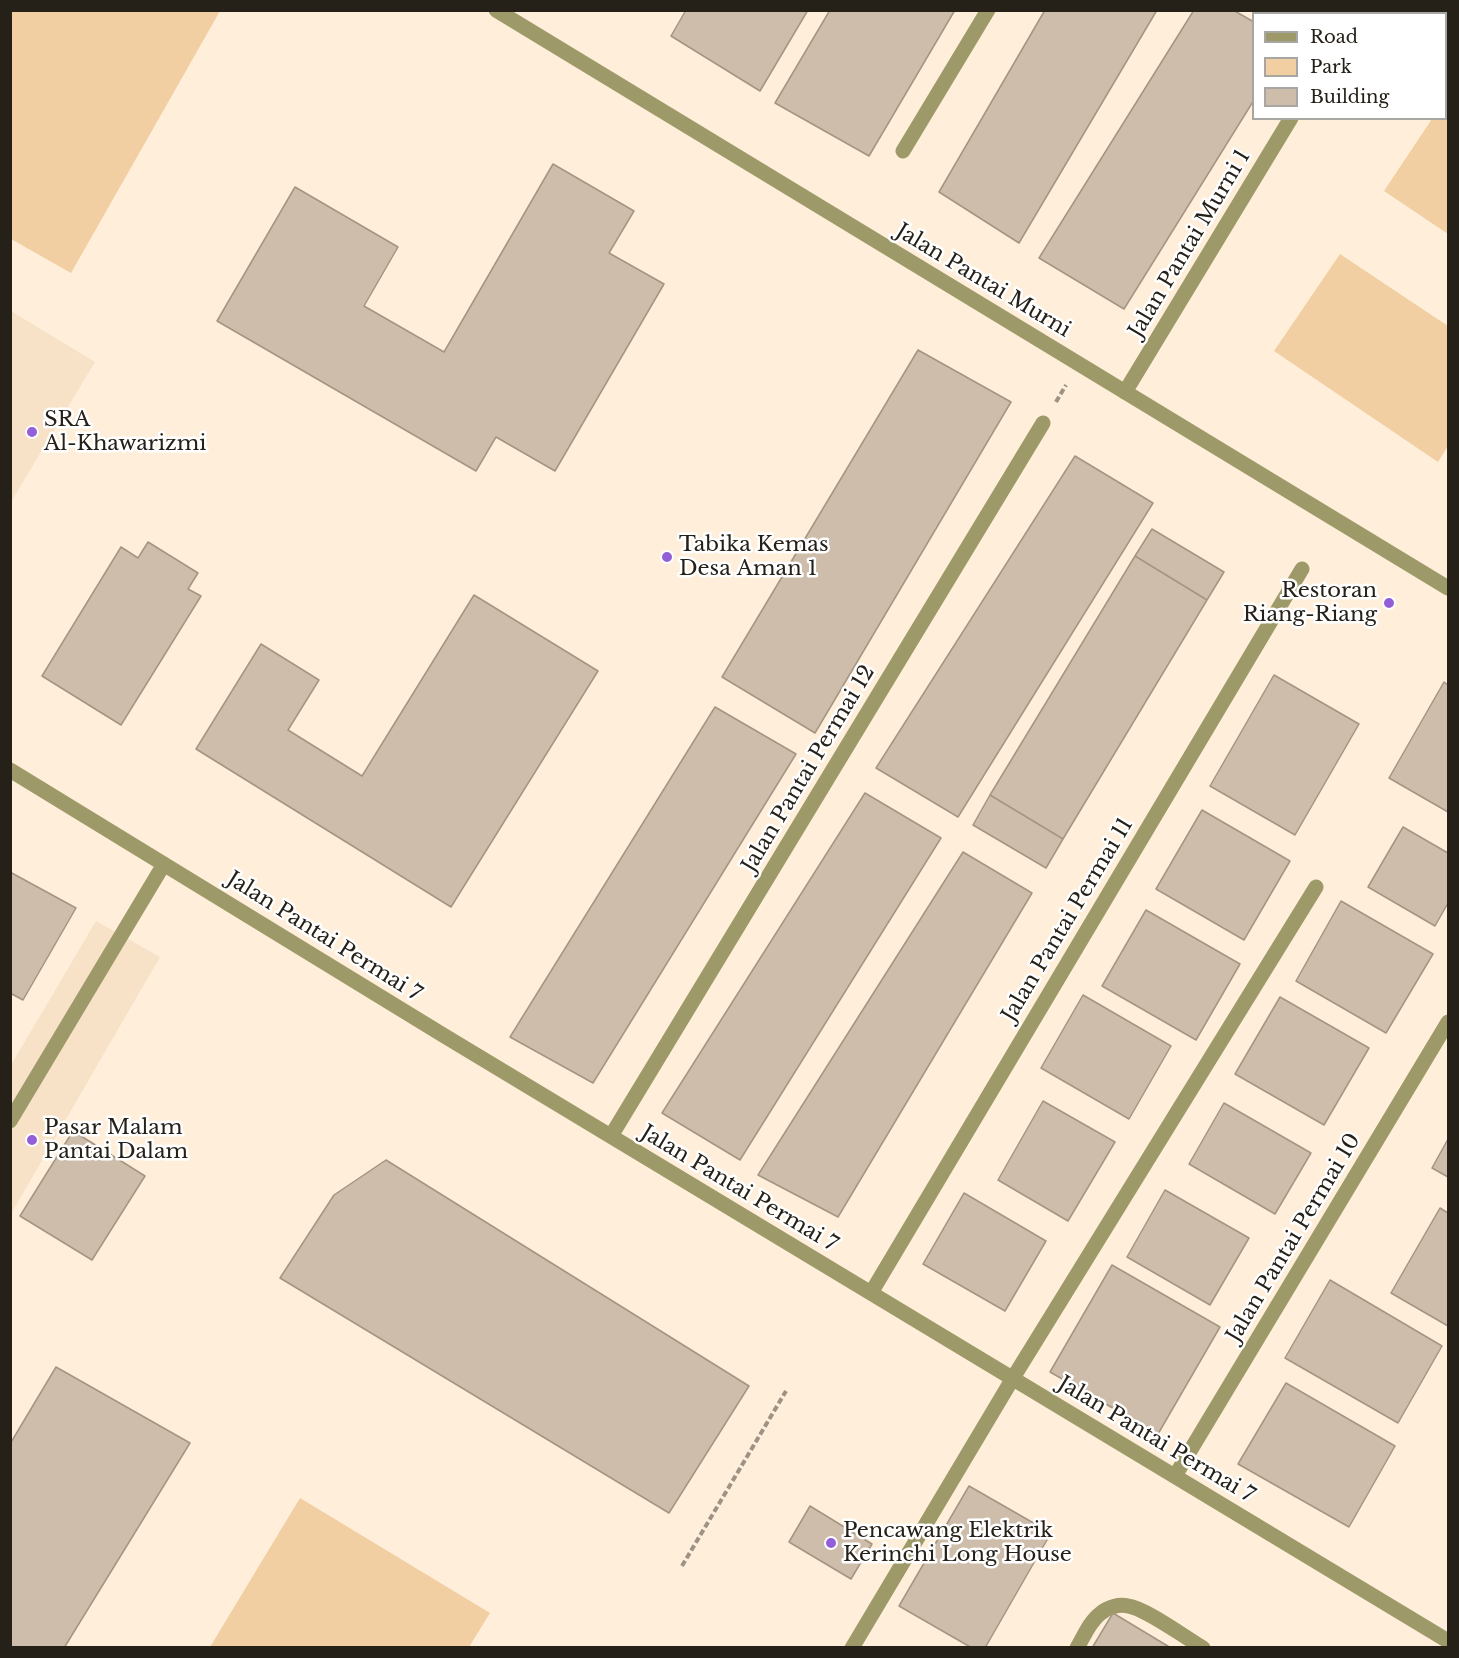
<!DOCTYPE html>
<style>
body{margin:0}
#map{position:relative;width:1459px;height:1658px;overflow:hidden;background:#feeeda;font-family:"Libre Baskerville",serif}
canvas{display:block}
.frame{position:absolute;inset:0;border:12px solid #252018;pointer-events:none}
.legend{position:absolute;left:1252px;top:12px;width:195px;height:108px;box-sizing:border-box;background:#fff;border:2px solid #a8a6a3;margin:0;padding:8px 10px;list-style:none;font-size:18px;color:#252018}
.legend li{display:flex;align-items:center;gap:12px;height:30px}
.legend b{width:30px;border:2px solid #a8a6a3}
</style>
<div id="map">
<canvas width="1459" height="1658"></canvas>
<div class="frame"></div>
<ul class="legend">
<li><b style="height:8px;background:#9e9968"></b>Road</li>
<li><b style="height:16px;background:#f1cfa3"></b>Park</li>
<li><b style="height:16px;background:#cdbdaa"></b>Building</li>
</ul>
</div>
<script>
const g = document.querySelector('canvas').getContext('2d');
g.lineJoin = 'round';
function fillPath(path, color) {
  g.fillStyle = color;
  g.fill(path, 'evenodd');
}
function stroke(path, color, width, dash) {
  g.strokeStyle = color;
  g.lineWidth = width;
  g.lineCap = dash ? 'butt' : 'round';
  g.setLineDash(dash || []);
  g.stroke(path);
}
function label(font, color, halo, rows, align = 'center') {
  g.font = font + ' "Libre Baskerville",serif';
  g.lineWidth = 5;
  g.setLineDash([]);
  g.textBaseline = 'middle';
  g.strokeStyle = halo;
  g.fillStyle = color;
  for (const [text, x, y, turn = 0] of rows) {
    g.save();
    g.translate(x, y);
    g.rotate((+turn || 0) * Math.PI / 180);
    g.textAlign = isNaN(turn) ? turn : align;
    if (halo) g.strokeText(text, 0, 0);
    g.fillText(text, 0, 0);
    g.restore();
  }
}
const built = new Path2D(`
 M11,311l84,51 -84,140z
 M96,921l64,36 -149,257v-149z`);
const green = new Path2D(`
 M11,10l209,1 -149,262 -60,-34z
 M1448,94v140l-64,-43 48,-72 14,-1v-19z
 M1340,254l108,72v120l-10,16 -164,-111z
 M300,1498l190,115 -21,34h-259z`);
const building = new Path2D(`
 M686,10h122l-48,81 -89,-55z
 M830,10h125l-86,146 -94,-53z
 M1045,10h112l-138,233 -80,-51z
 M1194,10h39l21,12v78l-130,209 -85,-51z
 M553,164l81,47 -25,42 55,31 -109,187 -59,-34 -20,34 -259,-150 78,-134 103,60 -34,59 80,46z
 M918,350l93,52 -196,331 -93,-56z
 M1075,456l78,47 -195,314 -82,-49z
 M1152,529l72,43 -17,28 -72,-44z
 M148,542l50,31 -10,16 13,7 -80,129 -79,-49 79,-129 17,11z
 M1135,556l72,44 -144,239 -73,-44z
 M474,595l124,76 -147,236 -255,-158 65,-105 58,36 -31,50 74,46z
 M1274,675l85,49 -64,111 -85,-49z
 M1444,682l4,3v127l-59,-34z
 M715,707l81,47 -203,329 -83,-46z
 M865,793l76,45 -201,322 -78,-47z
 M990,795l73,44 -17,29 -73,-43z
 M1202,810l88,51 -46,79 -88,-51z
 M1403,827l45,26v50l-13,23 -67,-39z
 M963,852l69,41 -194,324 -80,-42z
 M10,872l66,36 -53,92 -13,-7z
 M1341,901l92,53 -47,79 -90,-52z
 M1146,910l94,54 -44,76 -94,-54z
 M1083,995l88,51 -42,73 -88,-51z
 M1280,997l89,51 -45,77 -89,-51z
 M1043,1101l72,41 -47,79 -70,-41z
 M1224,1103l87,50 -36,61 -86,-50z
 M73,1131l72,45 -53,84 -72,-44z
 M1448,1139v38l-16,-9z
 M386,1160l363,226 -80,127 -389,-235 54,-83z
 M1165,1190l84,48 -39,67 -83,-48z
 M964,1193l82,48 -41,70 -82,-47z
 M1440,1208l8,5v113l-57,-33z
 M1112,1265l108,62 -62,107 -108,-62z
 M1330,1280l112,66 -44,77 -113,-65z
 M56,1367l134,76 -126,205h-54v-204z
 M1286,1383l109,63 -46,81 -111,-63z
 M969,1486l82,47 -66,115h-13l-73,-42z
 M810,1506l62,38 -21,35 -62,-37z
 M1113,1613l58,35h-79z`);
const path = new Path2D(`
 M1056,402l10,-17
 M682,1566l104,-175`);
const service = new Path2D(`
 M1263,10l5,4
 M1077,1648c7,-12 13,-27 24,-35 7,-6 18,-9 27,-7 17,2 58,32 75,42`);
const minor = new Path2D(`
 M1354,14l2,-4
 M903,151l85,-141
 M1125,392l166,-274
 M10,770l433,265 1005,606
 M10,1121l154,-257
 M611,1136l432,-713
 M871,1293l431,-724
 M1175,1476l273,-454
 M852,1648l161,-270 303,-491`);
const tertiary = new Path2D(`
 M496,10l952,578`);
const markers = [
 [32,432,6,"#935fd8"],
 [667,557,6,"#935fd8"],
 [1389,603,6,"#935fd8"],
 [32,1140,6,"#935fd8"],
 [831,1543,6,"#935fd8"]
];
const streetNames = [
 ["Jalan Pantai Murni 1",1190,244,-59],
 ["Jalan Pantai Murni",983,281,31],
 ["Jalan Pantai Permai 12",809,769,-59],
 ["Jalan Pantai Permai 11",1068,920,-59],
 ["Jalan Pantai Permai 7",324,937,32],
 ["Jalan Pantai Permai 7",739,1189,31],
 ["Jalan Pantai Permai 10",1294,1238,-59],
 ["Jalan Pantai Permai 7",1156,1440,31]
];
const poiNames = [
 ["SRA",44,420],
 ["Al-Khawarizmi",44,444],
 ["Tabika Kemas",679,545],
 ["Desa Aman 1",679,569],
 ["Restoran",1377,591,"right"],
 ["Riang-Riang",1377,615,"right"],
 ["Pasar Malam",44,1128],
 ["Pantai Dalam",44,1152],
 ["Pencawang Elektrik",843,1531],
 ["Kerinchi Long House",843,1555]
];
fillPath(built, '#f7e2c8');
fillPath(green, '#f1cfa3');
fillPath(building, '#cdbdaa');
stroke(building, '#a49583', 1.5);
stroke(path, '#9d9283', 4, [6, 3]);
stroke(service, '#9e9968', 15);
stroke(minor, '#9e9968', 15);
stroke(tertiary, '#9e9968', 15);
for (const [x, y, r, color] of markers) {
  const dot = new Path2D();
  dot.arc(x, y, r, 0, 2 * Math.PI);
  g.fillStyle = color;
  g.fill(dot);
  stroke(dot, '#fff', 2);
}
label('21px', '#252018', '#fff', streetNames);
label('21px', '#252018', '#fff', poiNames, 'left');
</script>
